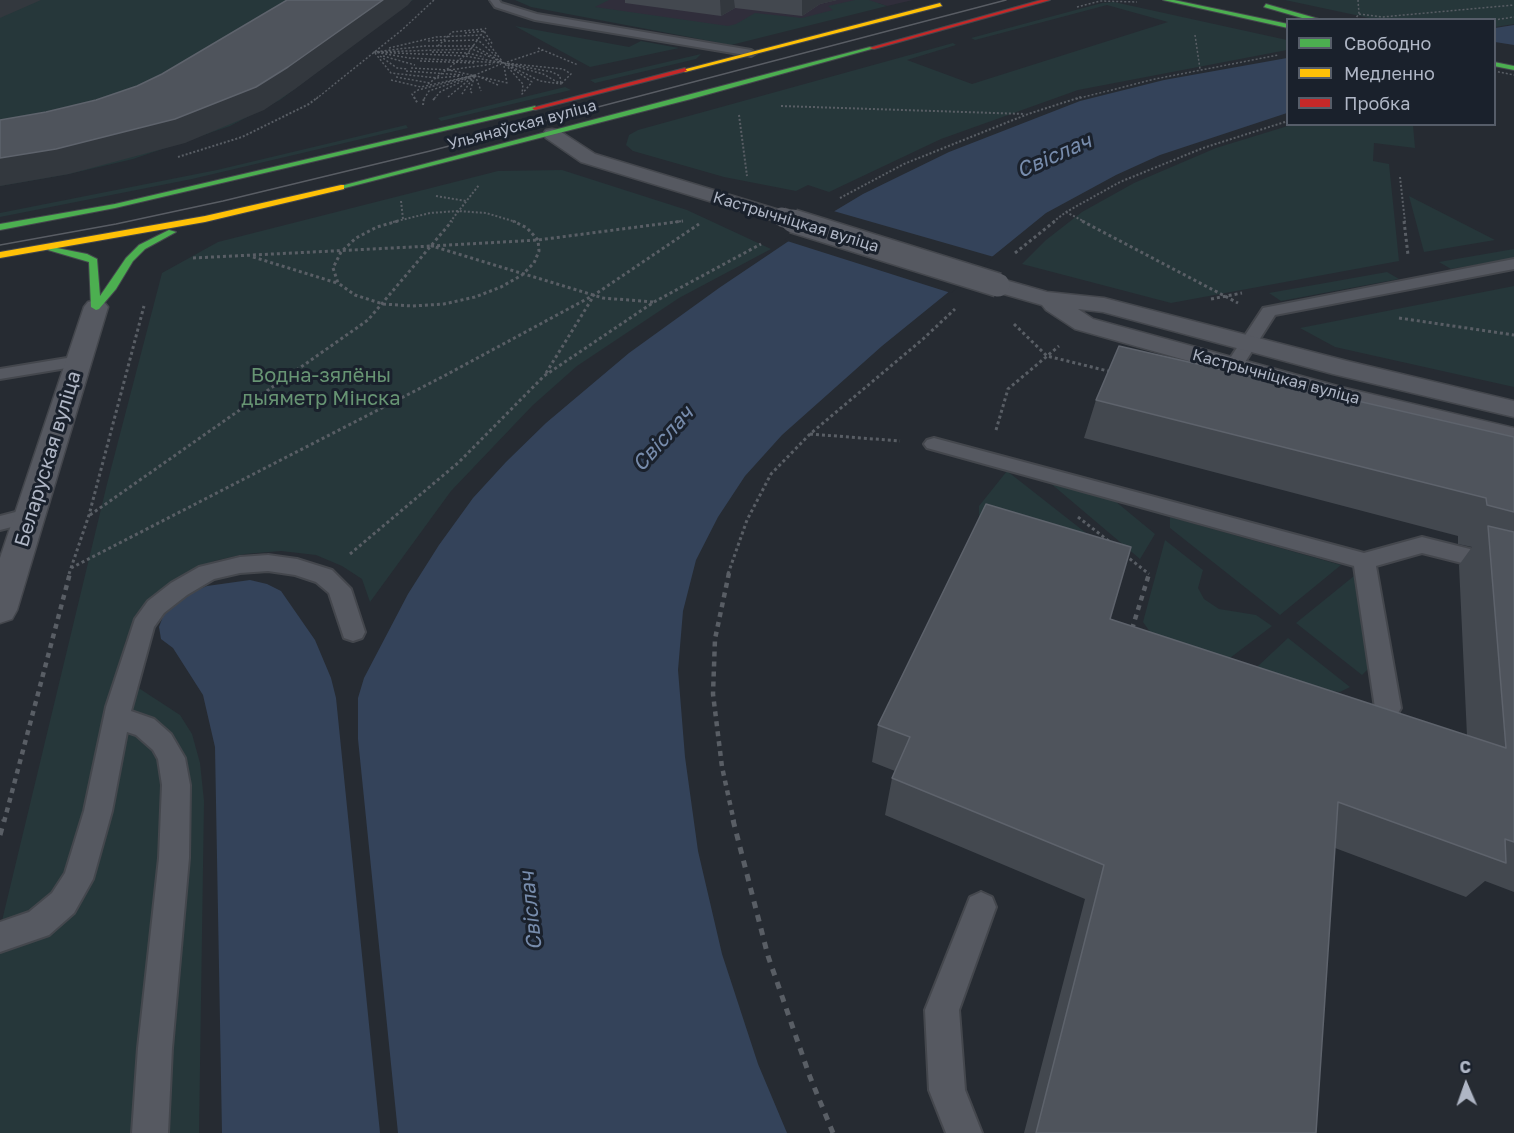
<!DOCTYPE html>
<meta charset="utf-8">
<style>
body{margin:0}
#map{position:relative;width:1514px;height:1133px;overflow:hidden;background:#262b32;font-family:"Golos Text",sans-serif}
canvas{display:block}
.legend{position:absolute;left:1286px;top:18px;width:210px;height:108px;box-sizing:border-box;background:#1a212c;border:2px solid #565d69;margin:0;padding:8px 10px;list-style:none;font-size:18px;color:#afb6c5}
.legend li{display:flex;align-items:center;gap:12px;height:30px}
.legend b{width:30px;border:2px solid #565d69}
.north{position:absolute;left:1436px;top:1055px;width:60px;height:60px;-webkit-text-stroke:4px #1a212c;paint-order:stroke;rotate:358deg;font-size:16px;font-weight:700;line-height:24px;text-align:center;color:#afb6c5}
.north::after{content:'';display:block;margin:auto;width:21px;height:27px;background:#afb6c5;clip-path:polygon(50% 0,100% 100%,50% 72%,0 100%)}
</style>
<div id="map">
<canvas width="1514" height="1133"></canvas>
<ul class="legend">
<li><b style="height:8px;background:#4caf50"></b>Свободно</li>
<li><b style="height:8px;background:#ffc107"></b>Медленно</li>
<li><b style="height:8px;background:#c62828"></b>Пробка</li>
</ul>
<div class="north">С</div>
</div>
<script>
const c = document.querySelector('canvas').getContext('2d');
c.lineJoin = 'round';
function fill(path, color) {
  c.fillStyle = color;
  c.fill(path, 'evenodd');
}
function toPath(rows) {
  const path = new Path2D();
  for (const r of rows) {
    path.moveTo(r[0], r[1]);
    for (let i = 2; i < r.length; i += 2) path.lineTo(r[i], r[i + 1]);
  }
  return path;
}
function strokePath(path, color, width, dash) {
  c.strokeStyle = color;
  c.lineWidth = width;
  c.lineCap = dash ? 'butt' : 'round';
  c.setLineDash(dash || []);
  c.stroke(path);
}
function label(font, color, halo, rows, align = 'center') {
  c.font = font + ' "Golos Text",sans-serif';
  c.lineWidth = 6;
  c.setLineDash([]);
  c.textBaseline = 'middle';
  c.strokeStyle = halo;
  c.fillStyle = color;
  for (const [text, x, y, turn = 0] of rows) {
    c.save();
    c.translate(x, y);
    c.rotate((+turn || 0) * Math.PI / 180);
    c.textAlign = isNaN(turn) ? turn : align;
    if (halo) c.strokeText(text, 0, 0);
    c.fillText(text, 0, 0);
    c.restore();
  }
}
const medical = toPath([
 [541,0,913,0,887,6,878,3,747,32]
]);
const green = toPath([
 [0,0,413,0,280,100,230,126,133,159,69,174,0,186],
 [515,0,609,0,595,7,728,26,736,24,755,13,802,18,833,10,828,6,855,0,869,0,887,6,731,45,531,7],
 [1285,0,1514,0,1514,24,1495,27,1494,20,1374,19],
 [1114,2,1287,40,1287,50,1078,90,941,139,829,192,808,185,796,191,724,177,633,151,626,145,629,135,638,130,953,43,956,45,907,60,972,84,1168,22,1107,5,975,40,971,38,1102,3],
 [515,26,629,47,641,41,679,48,590,67],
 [701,54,696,59,595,83,590,80],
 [565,87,571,90,441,121,438,118],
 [406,125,408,128,192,179,0,217,0,213,217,170],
 [1291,125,1413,125,1415,148,1374,143,1373,161,1389,164,1399,261,1171,303,1022,264,1046,240,1082,212,1134,183,1216,148],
 [562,170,687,210,771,249,679,298,577,366,532,406,451,491,370,602,362,579,342,566,316,555,281,551,245,554,214,561,185,574,158,594,136,619,125,642,123,664,134,685,180,715,192,734,200,763,204,801,199,1133,0,1133,0,929,107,484,162,273,218,242,498,171],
 [1409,196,1495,240,1424,252],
 [1514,249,1514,258,1451,269,1439,262],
 [1387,272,1399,279,1281,301,1269,293],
 [1514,286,1514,387,1335,347,1300,328],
 [1007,471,1109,551,979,520,979,506],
 [1042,476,1109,496,1155,534,1140,559],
 [1170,517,1341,565,1280,615,1170,528],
 [1165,540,1203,570,1198,588,1204,599,1219,609,1256,615,1272,626,1226,661,1150,632,1143,622],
 [1354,576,1369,668,1362,675,1296,623],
 [1288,638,1350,687,1340,692,1331,691,1257,667]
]);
const water = toPath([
 [1514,25,1514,66,1495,69,1495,28],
 [1287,58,1287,113,1160,155,1116,175,1046,213,882,346,782,435,745,476,718,517,696,560,683,611,678,670,685,757,698,851,722,954,758,1064,787,1133,398,1133,358,739,358,698,364,678,408,594,439,545,473,498,506,462,546,423,629,353,719,288,823,218,863,194,949,152,1080,101,1164,80],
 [250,580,267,584,281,591,315,640,331,678,336,698,380,1133,222,1133,215,747,203,695,173,648,161,639,159,627,165,611,183,596,207,586]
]);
const pier = toPath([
 [1495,42,1514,45,1514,69,1494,72],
 [830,210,994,257,951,293,784,240]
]);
const pathFar4 = toPath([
 [1077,7,1100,1,1137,2],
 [1359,14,1382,17,1514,5],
 [1354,20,1359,14,1358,0],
 [1494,20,1514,17],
 [465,33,484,31,493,45],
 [1195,35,1200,69],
 [428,41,444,40],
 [444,41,478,40,496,56],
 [424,46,474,46,504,63,472,49,374,52,424,46],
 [438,46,452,32,484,29],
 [389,48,436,37,482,35,502,61],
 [538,48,578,65],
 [374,52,465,56,504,63,409,58,374,52],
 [432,52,468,53,484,57],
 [375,53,391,73,437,78,459,76],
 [380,56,397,68,408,69],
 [383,56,415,65],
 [420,61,476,63],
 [507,62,543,50],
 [504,63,563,69,571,74,561,84,560,76,552,72,504,63],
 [504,63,543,74,561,84,540,81,504,63],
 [504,63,532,82,522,94,523,84,504,63],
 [504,66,507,83],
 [411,68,449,70,508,83],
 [449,70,493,64],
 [406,71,463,75],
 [396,77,430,83],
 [391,80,421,87,475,75,418,90,412,94,415,99],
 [428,84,468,53,486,28],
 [498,85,475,75,501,64],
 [472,93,470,91,475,75,481,91],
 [448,97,475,75,462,94],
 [316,99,403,29,434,0],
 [424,99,429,91,475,75,440,92,434,99],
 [1076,99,1155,79,1278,55]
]);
const pathFar3 = toPath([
 [414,97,418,104],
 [433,100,436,97],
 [423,105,424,97],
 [781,106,1025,114],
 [739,115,747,176],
 [178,157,242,137,309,104,318,97],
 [1400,177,1405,222],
 [436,196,466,201],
 [840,198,904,164,1028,114,1081,97],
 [401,201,403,219],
 [1066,212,1085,222],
 [393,222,430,213,458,211,486,213,516,222],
 [450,222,479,185],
 [675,222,683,221],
 [1053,222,1066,212,1120,182,1203,148,1288,121]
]);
const pathFar2 = toPath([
 [398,221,377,227,356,238,341,252,333,268,338,283,355,295,383,304,412,306,444,304,475,297,501,287,522,275,534,263,539,251,538,240,527,228,513,221],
 [1082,221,1238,303],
 [1404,221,1408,255],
 [1015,253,1055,221],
 [253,257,337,283],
 [193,258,432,246],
 [1211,299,1242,293],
 [653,302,603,298,432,246,538,240,683,221],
 [1399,318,1514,335],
 [1014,324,1047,356,1112,372],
 [546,373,593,297],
 [996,430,1008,389,1059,346],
 [810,434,900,441],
 [90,515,368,320,452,221],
 [1078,517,1110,542],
 [350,554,459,462,544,376,654,302,761,244],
 [1125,555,1149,574],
 [71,568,444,376,594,295,699,224],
 [69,574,89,515,144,306],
 [728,574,747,520,771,474,810,434,923,339,955,309]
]);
const pathFar1 = toPath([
 [729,573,715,639,713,694,722,767,734,822],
 [1132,629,1149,574,1147,573],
 [4,822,70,573]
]);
const path = toPath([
 [733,820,768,956,810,1077,833,1133],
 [0,835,4,820]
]);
const lane = toPath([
 [490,0,499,0,501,3,537,14,751,50,756,53,751,56,535,20,495,7,490,0],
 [1514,259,1514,269,1275,315,1240,370,1234,371,1228,370,1225,366,1263,308,1514,259],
 [79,356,85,357,88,361,85,365,0,379,0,369,79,356],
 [934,438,1364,553,1422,537,1514,560,1514,576,1422,553,1376,566,1401,708,1397,715,1388,719,1379,715,1375,708,1354,566,927,448,924,444,927,440,934,438],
 [31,508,39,510,42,515,39,520,0,530,0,516,31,508],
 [268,555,297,559,332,570,351,589,365,632,362,638,353,641,344,638,329,593,316,582,295,575,268,571,240,573,214,579,187,595,164,613,154,627,131,711,154,719,171,734,185,758,190,785,189,858,172,1048,168,1133,132,1133,138,1048,159,858,162,785,158,759,153,750,136,735,127,732,112,811,93,879,74,913,49,935,0,952,0,922,29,912,52,893,65,873,84,811,106,707,135,619,148,601,171,583,199,567,240,557,268,555],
 [981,892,992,897,996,907,959,1010,965,1090,982,1133,946,1133,929,1090,925,1010,970,897,981,892]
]);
const street = toPath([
 [552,129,558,130,595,154,789,213,792,217,789,221,782,223,775,221,581,162,546,138,543,134,546,130,552,129],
 [998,278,1047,292,1104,298,1347,361,1514,401,1514,417,1333,374,1103,312,1078,309,1093,319,1341,387,1514,428,1514,446,1324,399,1075,329,1046,310,1042,305,990,290,986,285,990,280,998,278],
 [96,300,104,302,108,307,17,610,12,619,0,623,0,558,84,307,88,302,96,300]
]);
const fast = toPath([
 [1163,0,1174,0,1288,24,1288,28,1163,0],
 [1266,4,1319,19,1319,20,1309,20,1264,7,1266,4],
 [870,47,875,48,691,99,341,189,337,187,870,47],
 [1494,62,1514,66,1514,70,1494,66,1494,62],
 [535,106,537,109,115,208,0,230,0,224,115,204,535,106],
 [169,230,176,232,145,249,133,261,116,289,99,309,96,310,91,307,89,262,48,250,52,247,87,254,97,259,100,296,126,258,139,245,169,230]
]);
const slow = toPath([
 [940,3,942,6,685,72,682,70,940,3],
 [341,185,344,185,344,189,205,222,0,258,0,252,205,216,341,185]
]);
const jam = toPath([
 [1041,0,1050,0,874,49,869,48,1041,0],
 [685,68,687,71,535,110,532,108,685,68]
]);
const tram = toPath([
 [0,245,116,224,223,201,430,151,1006,0]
]);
const pathBridge = toPath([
 [1494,71,1514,75]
]);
const streetBridgeFar1 = toPath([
 [782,217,798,222]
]);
const streetBridge = toPath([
 [793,221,998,285]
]);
const wall = toPath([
 [625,0,837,0,820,4,802,16,735,8,721,16,625,3],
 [1096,400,1514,437,1514,892,1485,881,1466,897,1335,848,1316,1133,1024,1133,1085,899,885,815,892,778,895,771,872,762,878,725,1110,619,1467,736,1459,565,1472,547,1458,544,1458,536,1084,438]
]);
const shadedWall = toPath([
 [0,0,41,0,0,18],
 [383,0,412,0,408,5,295,89,264,110,185,143,69,174,0,186,0,158],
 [720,0,734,0,735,8,721,16],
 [802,0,837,0,820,4,802,16]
]);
const building = toPath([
 [287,0,383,0,288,67,256,87,175,119,56,149,0,158,0,120,46,112,96,100,137,86,162,74,287,0],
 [1119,346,1514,437,1514,512,1487,505,1486,498,1096,400,1119,346],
 [986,504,1131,547,1110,619,1506,748,1488,526,1514,532,1514,842,1505,839,1506,863,1338,802,1316,1133,1036,1133,1104,865,892,778,910,737,878,725,986,504]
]);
const farStreetnames = [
 ["Ульянаўская вуліца",522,125,-15],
 ["Кастрычніцкая вуліца",796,222,17],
 ["Кастрычніцкая вуліца",1276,377,15]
];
const parkNames = [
 ["Водна-зялёны",321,376],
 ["дыяметр Мінска",321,399]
];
const streetNames = [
 ["Беларуская вуліца",48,459,-73]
];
const waterNames = [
 ["Свіслач",1054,156,-24],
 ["Свіслач",663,439,-48],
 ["Свіслач",531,911,-96]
];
fill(medical, '#302e3b');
fill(green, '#26373a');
fill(water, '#34435a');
fill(pier, '#262b32');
strokePath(lane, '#44474d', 4);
strokePath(street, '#44474d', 3);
strokePath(fast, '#44474d', 2);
strokePath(slow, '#44474d', 2);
strokePath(jam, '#44474d', 2);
strokePath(pathFar4, '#595e65', 1.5, [2, 2]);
strokePath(pathFar3, '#595e65', 2, [2, 2]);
strokePath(pathFar2, '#595e65', 3, [3, 3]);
strokePath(pathFar1, '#595e65', 4.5, [5, 5]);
strokePath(path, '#595e65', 5, [7, 7]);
fill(lane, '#565961');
fill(street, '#565961');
fill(fast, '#4caf50');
fill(slow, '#ffc107');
fill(jam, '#c62828');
strokePath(tram, '#595d64', 1.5);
strokePath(streetBridgeFar1, '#44474d', 20, []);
strokePath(streetBridge, '#44474d', 26, []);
strokePath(pathBridge, '#595e65', 1.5, [2, 2]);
strokePath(streetBridgeFar1, '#565961', 19);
strokePath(streetBridge, '#565961', 23);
fill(wall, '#43484f');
fill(shadedWall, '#33383e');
fill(building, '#4f545c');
strokePath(building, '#5e636c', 1.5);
label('16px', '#afb6c5', '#1a212c', farStreetnames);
label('20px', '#679473', '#1a212c', parkNames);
label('20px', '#afb6c5', '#1a212c', streetNames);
label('italic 21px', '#778cac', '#1a212c', waterNames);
</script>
